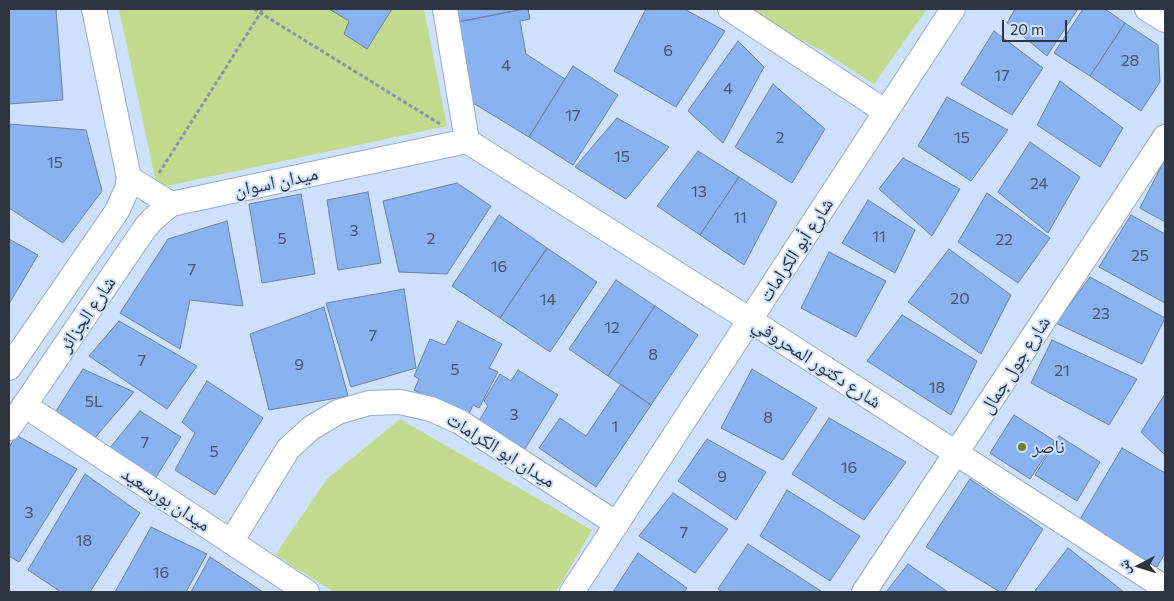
<!DOCTYPE html>
<meta charset="utf-8">
<style>
body{margin:0}
#map{position:relative;width:1174px;height:601px;overflow:hidden;background:#cde1ff;font-family:Commissioner,"Noto Naskh Arabic",sans-serif}
canvas{display:block}
.frame{position:absolute;inset:0;border:10px solid #2e3541;pointer-events:none}
.north{position:absolute;left:1114px;top:541px;width:50px;height:50px;-webkit-text-stroke:4px #cde1ff;paint-order:stroke;rotate:265deg;font-size:14px;font-weight:700;line-height:20px;text-align:center;color:#2e3541}
.north::after{content:'';display:block;margin:auto;width:18px;height:22px;background:#2e3541;clip-path:polygon(50% 0,100% 100%,50% 72%,0 100%)}
.scale{position:absolute;left:1002px;top:20px;width:65px;height:22px;box-sizing:border-box;border:2px solid #2e3541;border-top:0;padding-left:6px;font-size:15px;line-height:18px;white-space:nowrap;color:#2e3541;-webkit-text-stroke:4px #cde1ff;paint-order:stroke}
</style>
<div id="map">
<canvas width="1174" height="601"></canvas>
<div class="frame"></div>
<div class="north">ش</div>
<div class="scale">20 m</div>
</div>
<script>
const c = document.querySelector('canvas').getContext('2d');
c.lineJoin = 'round';
function fill(path, color) {
  c.fillStyle = color;
  c.fill(path, 'evenodd');
}
function toPath(rows) {
  const path = new Path2D();
  for (const r of rows) {
    path.moveTo(r[0], r[1]);
    for (let i = 2; i < r.length; i += 2) path.lineTo(r[i], r[i + 1]);
  }
  return path;
}
function strokePath(path, color, width, dash) {
  c.strokeStyle = color;
  c.lineWidth = width;
  c.lineCap = dash ? 'butt' : 'round';
  c.setLineDash(dash || []);
  c.stroke(path);
}
function label(font, color, halo, rows, align = 'center') {
  c.font = font + ' Commissioner,"Noto Naskh Arabic",sans-serif';
  c.lineWidth = 4;
  c.setLineDash([]);
  c.textBaseline = 'middle';
  c.strokeStyle = halo;
  c.fillStyle = color;
  for (const [text, x, y, turn = 0] of rows) {
    c.save();
    c.translate(x, y);
    c.rotate((+turn || 0) * Math.PI / 180);
    c.textAlign = isNaN(turn) ? turn : align;
    if (halo) c.strokeText(text, 0, 0);
    c.fillText(text, 0, 0);
    c.restore();
  }
}
const green = toPath([
 [119,9,424,9,447,126,157,188],
 [751,9,927,9,874,84,821,50,757,17],
 [400,419,592,530,556,592,334,592,275,555,327,479]
]);
const building = toPath([
 [9,9,56,9,63,100,9,104,9,9],
 [329,9,392,9,367,49,344,34,349,21,329,9],
 [455,9,524,9,458,22,455,9],
 [524,9,528,9,530,19,520,21,526,54,565,79,529,137,473,103,458,22,524,9],
 [646,9,684,9,725,31,676,107,614,71,646,9],
 [1015,9,1078,9,1047,56,1007,23,1015,9],
 [1083,9,1105,9,1125,23,1090,76,1054,53,1083,9],
 [1125,23,1158,45,1160,82,1141,111,1090,76,1125,23],
 [994,31,1043,68,1012,115,961,84,994,31],
 [738,41,764,67,723,143,688,111,738,41],
 [573,66,618,95,573,165,529,137,573,66],
 [1060,81,1123,128,1100,167,1037,125,1060,81],
 [773,84,825,129,792,183,735,147,773,84],
 [947,97,1008,130,971,181,918,146,947,97],
 [617,118,669,147,626,199,575,167,617,118],
 [9,124,86,130,102,191,63,243,9,208,9,124],
 [1030,142,1080,177,1048,233,998,192,1030,142],
 [698,151,739,177,700,235,657,206,698,151],
 [903,158,960,189,932,236,879,189,903,158],
 [1165,159,1165,222,1140,208,1165,159],
 [739,177,777,202,744,265,700,235,739,177],
 [457,183,491,206,447,274,399,272,383,201,457,183],
 [368,192,381,263,338,270,327,200,368,192],
 [987,193,1050,238,1018,283,958,242,987,193],
 [301,194,315,274,262,283,249,204,301,194],
 [868,200,915,230,895,273,842,243,868,200],
 [499,215,547,248,500,318,452,286,499,215],
 [1131,215,1165,234,1165,303,1099,267,1131,215],
 [227,221,243,306,190,300,180,349,120,313,168,239,227,221],
 [9,239,38,255,9,304,9,239],
 [547,248,597,282,550,352,500,318,547,248],
 [949,249,1011,295,981,354,908,302,949,249],
 [829,252,886,281,856,337,801,308,829,252],
 [1090,277,1165,318,1142,364,1056,323,1090,277],
 [616,280,655,306,608,376,569,349,616,280],
 [404,289,416,368,351,387,326,303,404,289],
 [655,306,698,335,651,405,608,376,655,306],
 [324,307,348,396,269,410,250,334,324,307],
 [902,315,977,361,951,415,867,361,902,315],
 [119,321,197,366,167,409,89,356,119,321],
 [458,321,502,344,489,368,498,372,479,408,473,405,467,418,414,390,419,379,414,376,430,339,445,345,458,321],
 [1052,340,1137,379,1109,425,1031,383,1052,340],
 [83,369,134,392,93,440,56,411,83,369],
 [752,369,817,408,783,460,721,428,752,369],
 [518,370,558,395,523,452,477,424,488,406,484,401,500,374,511,381,518,370],
 [207,381,263,418,215,495,175,470,195,433,182,422,207,381],
 [621,384,651,405,596,487,539,448,560,418,586,436,621,384],
 [1165,394,1165,455,1141,432,1165,394],
 [140,411,181,437,153,482,109,449,140,411],
 [1014,415,1055,441,1030,479,990,453,1014,415],
 [829,418,906,462,864,520,792,474,829,418],
 [16,435,77,469,19,562,9,556,9,448,16,435],
 [1059,436,1100,462,1077,501,1035,475,1059,436],
 [707,439,766,472,736,520,678,481,707,439],
 [1122,448,1165,473,1165,553,1157,567,1079,521,1122,448],
 [85,474,140,513,90,592,61,592,28,570,85,474],
 [970,479,1043,529,1004,592,1000,592,926,547,970,479],
 [787,490,860,536,830,581,760,536,787,490],
 [673,493,728,529,695,573,639,536,673,493],
 [151,527,207,554,186,592,115,592,151,527],
 [748,544,821,591,820,592,723,592,718,589,748,544],
 [1068,548,1124,592,1034,592,1068,548],
 [638,553,687,588,684,592,613,592,638,553],
 [210,557,263,592,191,592,210,557],
 [908,564,948,592,886,592,908,564]
]);
const path = toPath([
 [254,9,440,124],
 [159,173,263,9]
]);
const minor = toPath([
 [94,9,129,178,171,204,467,141,445,9],
 [730,9,886,112],
 [1147,9,1165,20],
 [467,141,750,320,1165,588],
 [9,368,117,211,127,189,129,178],
 [24,405,307,592],
 [9,428,145,228,153,219,171,204],
 [231,542,288,449,311,428,338,412,369,403,400,402,431,409,460,422,617,524],
 [572,592,953,9],
 [864,592,1165,137]
]);
const markers = [
 [1022,447,5,"#6a8031"]
];
const numberNames = [
 ["6",668,51],
 ["28",1130,61],
 ["4",506,66],
 ["17",1002,76],
 ["4",728,89],
 ["17",573,116],
 ["2",780,138],
 ["15",962,138],
 ["15",622,157],
 ["15",55,163],
 ["24",1039,184],
 ["13",699,192],
 ["11",740,218],
 ["3",354,231],
 ["11",879,237],
 ["5",282,239],
 ["2",431,239],
 ["22",1004,240],
 ["25",1140,256],
 ["16",499,267],
 ["7",192,270],
 ["20",960,299],
 ["14",548,300],
 ["23",1101,314],
 ["12",612,328],
 ["7",373,336],
 ["8",653,355],
 ["7",142,361],
 ["9",299,365],
 ["5",455,370],
 ["21",1062,371],
 ["18",937,388],
 ["5L",94,402],
 ["3",514,415],
 ["8",768,418],
 ["1",615,427],
 ["7",145,443],
 ["5",214,452],
 ["16",849,468],
 ["9",722,477],
 ["3",29,513],
 ["7",684,533],
 ["18",84,541],
 ["16",161,573]
];
const streetNames = [
 ["ميدان اسوان",276,182,-12],
 ["شارع أبو الكرامات",796,250,-57],
 ["شارع الجزائر",87,314,-56],
 ["شارع دكتور المحروقي",817,363,33],
 ["شارع جول جمال",1015,365,-57],
 ["ميدان ابو الكرامات",501,450,32],
 ["ميدان بورسعيد",166,499,33]
];
const poiNames = [
 ["ناصر",1032,447]
];
fill(green, '#c1da8d');
fill(building, '#89b2f1');
strokePath(building, '#6f819c', 1);
strokePath(minor, '#98aac7', 26);
strokePath(path, '#8795ab', 3, [4, 2.5]);
strokePath(minor, '#fff', 24);
for (const [x, y, r, color] of markers) {
  const dot = new Path2D();
  dot.arc(x, y, r, 0, 2 * Math.PI);
  c.fillStyle = color;
  c.fill(dot);
  strokePath(dot, '#cde1ff', 2);
}
label('16px', '#45546d', null, numberNames);
label('19px', '#2e3541', '#cde1ff', streetNames);
label('19px', '#2e3541', '#cde1ff', poiNames, 'left');
</script>
